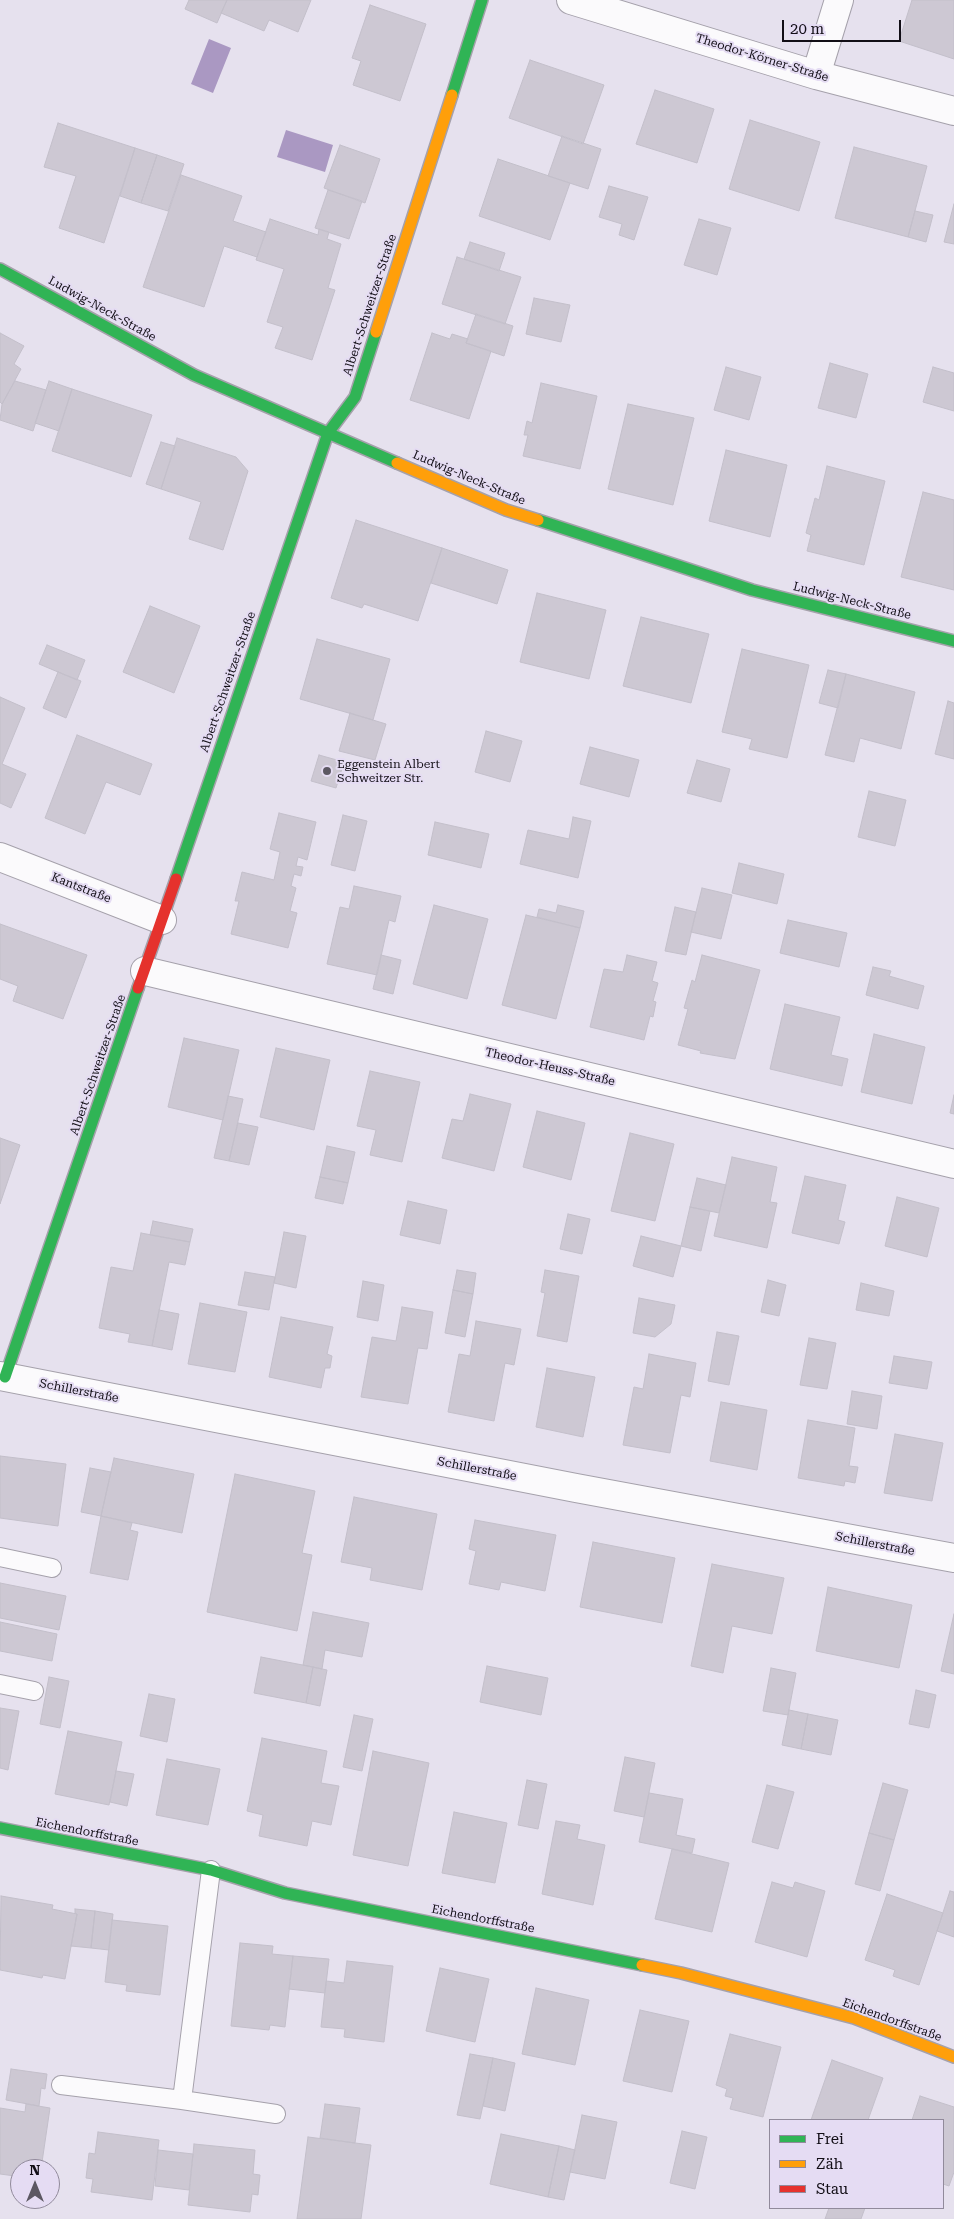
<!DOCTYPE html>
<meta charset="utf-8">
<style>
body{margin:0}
#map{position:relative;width:954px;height:2219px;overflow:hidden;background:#e6e1ee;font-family:"Roboto Serif",serif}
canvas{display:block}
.legend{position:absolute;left:769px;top:2119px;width:175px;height:90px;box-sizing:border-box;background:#e5dcf3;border:1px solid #918a9b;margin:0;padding:6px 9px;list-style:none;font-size:15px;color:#120e16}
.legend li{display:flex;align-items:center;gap:10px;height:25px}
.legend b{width:25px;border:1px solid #918a9b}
.north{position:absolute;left:10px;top:2159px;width:50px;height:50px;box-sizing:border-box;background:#e5dcf3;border:1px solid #918a9b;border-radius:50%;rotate:0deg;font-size:14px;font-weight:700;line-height:20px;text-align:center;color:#120e16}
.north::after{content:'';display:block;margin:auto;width:18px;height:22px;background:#5c5862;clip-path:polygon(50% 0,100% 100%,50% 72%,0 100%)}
.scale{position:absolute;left:782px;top:20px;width:119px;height:22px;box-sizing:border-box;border:2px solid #120e16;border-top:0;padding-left:6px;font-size:15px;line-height:18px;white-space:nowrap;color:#120e16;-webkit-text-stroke:4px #e5dcf3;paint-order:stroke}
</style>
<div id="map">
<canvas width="954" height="2219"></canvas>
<ul class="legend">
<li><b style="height:6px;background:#30b455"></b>Frei</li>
<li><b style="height:6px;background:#ff9f0a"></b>Zäh</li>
<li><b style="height:6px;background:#e5322d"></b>Stau</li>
</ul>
<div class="north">N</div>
<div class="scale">20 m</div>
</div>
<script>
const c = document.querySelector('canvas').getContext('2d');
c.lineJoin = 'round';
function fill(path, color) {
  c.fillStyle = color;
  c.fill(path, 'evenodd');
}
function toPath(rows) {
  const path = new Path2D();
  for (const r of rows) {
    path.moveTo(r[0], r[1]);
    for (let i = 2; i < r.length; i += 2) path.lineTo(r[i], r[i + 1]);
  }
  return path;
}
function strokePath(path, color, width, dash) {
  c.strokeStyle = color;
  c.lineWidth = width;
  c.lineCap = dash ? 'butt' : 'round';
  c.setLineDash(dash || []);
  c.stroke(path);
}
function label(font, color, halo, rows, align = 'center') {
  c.font = font + ' "Roboto Serif",serif';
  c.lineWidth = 4;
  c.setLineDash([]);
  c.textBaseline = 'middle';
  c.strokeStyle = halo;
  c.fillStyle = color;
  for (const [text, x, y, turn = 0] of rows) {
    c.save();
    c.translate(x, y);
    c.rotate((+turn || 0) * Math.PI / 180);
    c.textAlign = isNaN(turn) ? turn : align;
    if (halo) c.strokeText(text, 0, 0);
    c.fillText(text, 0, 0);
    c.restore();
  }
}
const water = toPath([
 [209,39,231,48,213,93,191,84],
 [286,130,333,145,325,172,277,157]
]);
const building = toPath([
 [189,0,227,0,217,23,185,9,189,0],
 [227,0,311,0,298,32,269,20,264,31,221,13,227,0],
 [912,0,954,0,954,59,899,41,912,0],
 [370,5,426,24,400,101,353,85,361,61,352,58,370,5],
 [530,60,604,85,583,144,509,118,530,60],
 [655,90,714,109,697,163,636,144,655,90],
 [750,120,820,142,799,211,729,189,750,120],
 [58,123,135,148,104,243,59,228,76,176,44,167,58,123],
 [562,136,601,149,588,189,548,176,562,136],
 [340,145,380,159,365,203,324,188,340,145],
 [854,147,927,166,908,237,835,218,854,147],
 [135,148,157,155,141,203,120,196,135,148],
 [157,155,184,164,168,211,141,203,157,155],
 [498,159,570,183,550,240,479,216,498,159],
 [181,175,242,196,233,221,266,232,257,257,224,246,204,307,143,287,181,175],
 [609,186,648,197,634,240,619,235,622,224,599,217,609,186],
 [328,190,362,201,349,239,315,228,328,190],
 [954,204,954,244,944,242,954,204],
 [915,211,933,215,926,242,908,237,915,211],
 [270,219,318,235,319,229,329,232,327,239,341,244,328,288,335,290,312,360,275,348,283,327,267,322,284,269,256,260,270,219],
 [699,219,731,228,717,275,684,265,699,219],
 [470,242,505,253,499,271,464,259,470,242],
 [457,257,521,277,505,324,442,304,457,257],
 [534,298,570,305,561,342,526,334,534,298],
 [476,314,513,326,504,356,466,343,476,314],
 [0,333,24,346,14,364,21,369,2,404,0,402,0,333],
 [432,333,450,339,452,334,468,339,466,343,491,351,469,419,410,400,432,333],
 [830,363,868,374,856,418,818,408,830,363],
 [726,367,761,377,749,420,714,410,726,367],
 [933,367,954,373,954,411,923,402,933,367],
 [15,381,46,390,33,431,0,420,2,404,15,381],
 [49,381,72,389,59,431,35,423,49,381],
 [541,383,597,396,580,469,523,456,528,435,524,435,527,421,532,423,541,383],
 [72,389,152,415,131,477,52,451,72,389],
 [628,404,694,418,673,505,608,489,628,404],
 [177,438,236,457,248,471,223,550,189,539,201,502,161,489,177,438],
 [161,442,175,446,161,489,146,484,161,442],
 [726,450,787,465,770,537,709,521,726,450],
 [827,466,885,481,864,565,807,551,811,535,806,533,815,498,819,500,827,466],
 [923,492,954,500,954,590,901,577,923,492],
 [356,520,442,548,418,621,364,604,362,608,331,598,356,520],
 [442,548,508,570,497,604,431,583,442,548],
 [537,593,606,610,589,679,520,662,537,593],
 [150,606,200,626,174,693,123,672,150,606],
 [641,617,709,634,691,703,623,686,641,617],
 [317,639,390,659,373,720,300,699,317,639],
 [47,645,85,660,77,680,39,664,47,645],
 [742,649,809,665,787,758,749,749,752,739,722,732,742,649],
 [828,670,846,674,838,708,819,703,828,670],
 [58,672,81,681,66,718,43,708,58,672],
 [846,674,915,692,901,749,860,738,854,762,825,755,846,674],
 [0,697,25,708,2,764,26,774,11,808,0,803,0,697],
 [948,701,954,703,954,759,935,754,948,701],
 [350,713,386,724,375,760,339,751,350,713],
 [486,731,522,741,510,782,475,772,486,731],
 [77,735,152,764,140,795,106,782,85,834,45,818,77,735],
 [590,747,639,760,629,797,580,784,590,747],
 [319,755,344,762,336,788,311,781,319,755],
 [697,760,730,769,721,802,687,793,697,760],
 [869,791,906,800,895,846,858,837,869,791],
 [279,813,316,822,307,860,298,857,296,866,303,867,301,876,294,874,291,886,296,888,290,911,297,913,288,948,231,934,239,901,235,901,242,872,274,880,280,852,270,849,279,813],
 [343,815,367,821,355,871,331,865,343,815],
 [573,817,591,821,578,878,520,864,528,830,569,839,573,817],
 [435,822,489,834,481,868,428,855,435,822],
 [739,863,784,874,777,904,732,893,739,863],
 [354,886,401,896,395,922,389,920,377,975,327,964,340,907,349,909,354,886],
 [702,888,732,895,721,939,691,932,702,888],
 [434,905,488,919,467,999,413,984,434,905],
 [558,905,584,911,580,928,537,917,539,909,556,913,558,905],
 [675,907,696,912,686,955,665,951,675,907],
 [526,915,580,928,556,1019,502,1005,526,915],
 [788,920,847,933,839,967,780,953,788,920],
 [0,924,87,955,63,1019,13,1001,18,986,0,979,0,924],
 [381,955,401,960,393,994,373,989,381,955],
 [627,955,657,962,652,981,658,983,653,1001,656,1002,653,1017,650,1016,644,1040,590,1027,604,969,623,972,627,955],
 [702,955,760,970,735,1059,700,1053,701,1051,678,1045,688,1009,684,1008,692,980,695,982,702,955],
 [873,967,891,971,889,976,924,986,918,1009,866,995,873,967],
 [785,1004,840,1017,831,1055,848,1059,842,1086,770,1069,785,1004],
 [874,1034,925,1047,912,1104,861,1092,874,1034],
 [184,1038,239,1050,223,1120,168,1107,184,1038],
 [276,1048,330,1060,314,1130,260,1117,276,1048],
 [370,1071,420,1082,402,1162,370,1155,376,1130,357,1126,370,1071],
 [470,1094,511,1104,494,1171,442,1158,452,1119,463,1121,470,1094],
 [954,1095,954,1114,950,1113,954,1095],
 [228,1096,243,1099,229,1161,214,1158,228,1096],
 [537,1111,585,1123,571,1180,523,1167,537,1111],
 [238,1123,258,1127,249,1165,229,1161,238,1123],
 [630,1133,674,1144,655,1221,611,1211,630,1133],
 [0,1138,20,1145,0,1204,0,1138],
 [327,1146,355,1152,348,1183,320,1177,327,1146],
 [732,1157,777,1167,770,1202,777,1203,767,1248,714,1236,732,1157],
 [805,1176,846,1185,838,1220,845,1222,839,1244,792,1233,805,1176],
 [320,1177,348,1183,343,1204,315,1198,320,1177],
 [697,1178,726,1185,719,1213,690,1207,697,1178],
 [897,1197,939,1208,927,1257,885,1246,897,1197],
 [408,1201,447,1210,440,1244,400,1235,408,1201],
 [690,1207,710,1211,701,1251,681,1246,690,1207],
 [568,1214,590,1219,582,1254,560,1249,568,1214],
 [153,1221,193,1229,190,1242,150,1235,153,1221],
 [284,1232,306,1236,296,1288,274,1283,284,1232],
 [141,1233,190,1242,185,1265,169,1262,152,1346,128,1342,130,1334,99,1328,111,1267,133,1271,141,1233],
 [641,1236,681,1246,673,1277,633,1266,641,1236],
 [457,1270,476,1273,473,1294,453,1290,457,1270],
 [545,1270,579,1276,567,1342,537,1336,545,1293,541,1292,545,1270],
 [245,1272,275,1277,269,1310,238,1305,245,1272],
 [768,1280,786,1285,779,1316,761,1312,768,1280],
 [363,1281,384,1285,378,1321,357,1317,363,1281],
 [861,1283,894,1291,889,1316,856,1310,861,1283],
 [453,1290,473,1294,465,1337,445,1333,453,1290],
 [639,1298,675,1305,671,1324,655,1337,633,1333,639,1298],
 [200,1303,247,1312,235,1372,188,1364,200,1303],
 [402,1307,433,1312,427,1349,418,1348,408,1404,361,1397,372,1337,396,1341,402,1307],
 [159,1310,179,1314,172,1350,152,1346,159,1310],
 [281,1317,333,1327,327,1354,332,1356,330,1368,325,1368,321,1388,269,1377,281,1317],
 [476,1321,521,1329,514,1365,505,1363,494,1421,448,1412,459,1354,470,1356,476,1321],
 [717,1332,739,1336,729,1385,708,1381,717,1332],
 [809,1338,836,1343,827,1389,800,1385,809,1338],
 [649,1354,696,1363,690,1397,681,1395,670,1453,623,1445,634,1387,643,1389,649,1354],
 [894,1356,932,1362,927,1389,889,1383,894,1356],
 [547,1368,595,1377,583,1437,536,1427,547,1368],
 [852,1391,882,1396,877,1429,847,1424,852,1391],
 [721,1402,767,1410,757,1470,710,1461,721,1402],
 [808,1420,855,1428,849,1466,858,1467,855,1483,845,1481,844,1486,798,1478,808,1420],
 [895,1434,943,1443,932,1501,884,1493,895,1434],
 [0,1456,66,1464,58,1526,0,1518,0,1456],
 [114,1458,194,1474,182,1533,101,1516,114,1458],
 [90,1468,111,1472,101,1516,81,1512,90,1468],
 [235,1474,315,1491,302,1553,312,1555,297,1631,207,1612,235,1474],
 [354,1497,437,1514,422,1590,370,1580,372,1568,341,1562,354,1497],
 [101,1516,132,1523,130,1530,138,1532,128,1580,90,1573,101,1516],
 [475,1520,556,1535,545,1591,501,1582,499,1590,469,1584,476,1551,469,1549,475,1520],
 [593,1542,675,1558,662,1623,580,1607,593,1542],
 [712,1564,784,1578,772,1634,732,1626,723,1673,691,1666,712,1564],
 [0,1583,66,1596,59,1630,0,1618,0,1583],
 [828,1587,912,1605,899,1668,816,1651,828,1587],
 [313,1612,369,1623,362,1657,325,1650,322,1669,303,1665,313,1612],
 [954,1614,954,1674,941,1671,954,1614],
 [0,1622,57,1634,52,1661,0,1651,0,1622],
 [261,1657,313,1667,306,1703,254,1693,261,1657],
 [487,1666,548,1678,541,1715,480,1702,487,1666],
 [313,1667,327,1670,320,1706,306,1703,313,1667],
 [771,1668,796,1673,788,1715,763,1711,771,1668],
 [49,1677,69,1681,60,1728,40,1724,49,1677],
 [916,1690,936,1695,929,1728,909,1724,916,1690],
 [149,1694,175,1699,167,1742,140,1736,149,1694],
 [0,1708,19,1711,8,1770,0,1768,0,1708],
 [789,1710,808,1714,801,1749,782,1745,789,1710],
 [808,1714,838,1720,831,1755,801,1749,808,1714],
 [354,1715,373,1719,362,1771,343,1767,354,1715],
 [68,1731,122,1742,109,1805,55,1794,68,1731],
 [262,1738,327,1751,321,1783,339,1786,331,1825,312,1821,307,1846,259,1836,263,1815,247,1811,262,1738],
 [373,1751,429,1763,408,1866,353,1855,373,1751],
 [625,1757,655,1763,644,1817,614,1811,625,1757],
 [167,1759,220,1769,208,1825,156,1815,167,1759],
 [116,1771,134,1774,127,1806,110,1802,116,1771],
 [527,1780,547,1784,538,1829,518,1825,527,1780],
 [883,1783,908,1790,894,1840,869,1833,883,1783],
 [767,1785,794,1792,778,1849,752,1842,767,1785],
 [649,1793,683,1799,676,1835,695,1839,692,1853,639,1842,649,1793],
 [454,1812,507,1823,495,1883,442,1873,454,1812],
 [556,1821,580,1825,577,1839,605,1845,593,1905,542,1894,556,1821],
 [869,1833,894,1840,880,1891,855,1884,869,1833],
 [672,1849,729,1863,712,1932,655,1919,672,1849],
 [772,1882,793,1888,795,1882,825,1891,807,1957,755,1942,772,1882],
 [950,1891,954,1892,954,1937,937,1931,950,1891],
 [887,1894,943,1913,919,1985,893,1976,895,1970,865,1960,887,1894],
 [1,1896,53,1905,52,1909,77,1914,65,1979,43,1975,42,1978,0,1970,1,1896],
 [75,1909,95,1911,91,1948,71,1946,77,1914,75,1913,75,1909],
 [95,1911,113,1914,109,1950,91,1948,95,1911],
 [112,1920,168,1926,160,1995,126,1991,127,1985,105,1982,112,1920],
 [240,1943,273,1946,272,1954,293,1956,285,2027,270,2025,269,2030,231,2026,240,1943],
 [293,1956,329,1959,325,1993,289,1989,293,1956],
 [347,1961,393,1966,384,2042,344,2037,345,2029,321,2027,326,1981,344,1983,347,1961],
 [440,1968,489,1979,475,2042,426,2031,440,1968],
 [536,1988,589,2000,575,2065,522,2054,536,1988],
 [640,2010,689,2021,672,2092,623,2081,640,2010],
 [730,2034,781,2047,763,2117,730,2109,733,2098,725,2096,727,2089,716,2085,730,2034],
 [470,2054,493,2058,480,2119,457,2115,470,2054],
 [493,2058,515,2063,505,2111,483,2106,493,2058],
 [832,2060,883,2078,868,2120,811,2120,832,2060],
 [11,2069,47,2074,45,2089,41,2088,39,2106,6,2100,11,2069],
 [920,2096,954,2107,954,2172,949,2186,943,2184,943,2120,912,2120,920,2096],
 [26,2104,50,2108,41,2169,20,2169,20,2184,14,2183,15,2176,0,2174,0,2108,25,2112,26,2104],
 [325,2104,360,2108,355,2143,320,2138,325,2104],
 [582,2115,617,2122,605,2179,570,2172,582,2115],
 [682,2131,707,2137,695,2189,670,2183,682,2131],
 [98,2132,159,2140,152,2200,91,2192,93,2179,86,2178,89,2153,95,2154,98,2132],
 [501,2134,559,2146,548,2197,490,2184,501,2134],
 [308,2137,371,2145,361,2219,297,2219,308,2137],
 [194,2144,255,2150,253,2174,260,2175,258,2195,252,2194,250,2212,188,2205,194,2144],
 [559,2146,575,2150,564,2200,548,2197,559,2146],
 [158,2150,193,2154,189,2190,155,2186,158,2150],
 [829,2208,865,2208,861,2219,825,2219,829,2208]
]);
const lane = toPath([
 [0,1557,52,1568],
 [0,1684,34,1691],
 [61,2085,182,2100,211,1870],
 [182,2100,276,2114]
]);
const street = toPath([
 [571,0,816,75,954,111],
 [816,75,839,0],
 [0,857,162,920],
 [145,971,954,1164],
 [0,1376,576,1488,954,1558]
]);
const fast = toPath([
 [452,95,482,0],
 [0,269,194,375,397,463],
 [538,520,752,590,954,641],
 [176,879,328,433,355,397,376,332],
 [5,1377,138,988],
 [0,1828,211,1870,285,1893,642,1965]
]);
const slow = toPath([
 [376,332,452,95],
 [397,463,506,510,538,520],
 [642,1965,681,1973,854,2018,954,2057]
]);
const jam = toPath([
 [138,988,176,879]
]);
const markers = [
 [327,771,5,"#5c5862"]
];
const streetNames = [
 ["Theodor-Körner-Straße",762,58,17],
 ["Albert-Schweitzer-Straße",370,305,-72],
 ["Ludwig-Neck-Straße",102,309,29],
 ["Ludwig-Neck-Straße",469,478,23],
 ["Ludwig-Neck-Straße",852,601,14],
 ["Albert-Schweitzer-Straße",228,682,-71],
 ["Kantstraße",81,888,21],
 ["Albert-Schweitzer-Straße",98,1065,-71],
 ["Theodor-Heuss-Straße",550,1067,13],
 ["Schillerstraße",79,1391,11],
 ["Schillerstraße",477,1469,11],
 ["Schillerstraße",875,1544,11],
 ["Eichendorffstraße",87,1832,11],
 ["Eichendorffstraße",483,1919,11],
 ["Eichendorffstraße",892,2020,20]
];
const poiNames = [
 ["Eggenstein Albert",337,764],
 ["Schweitzer Str.",337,778]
];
fill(water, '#aa98c2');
fill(building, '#cdc8d3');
strokePath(building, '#c3bfca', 1);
strokePath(lane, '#a5a1ab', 20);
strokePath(street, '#a5a1ab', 30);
strokePath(fast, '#a5a1ab', 14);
strokePath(slow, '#a5a1ab', 14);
strokePath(jam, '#a5a1ab', 14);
strokePath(lane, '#fbfafc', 18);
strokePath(street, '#fbfafc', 28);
strokePath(fast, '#30b455', 11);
strokePath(slow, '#ff9f0a', 11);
strokePath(jam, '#e5322d', 11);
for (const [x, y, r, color] of markers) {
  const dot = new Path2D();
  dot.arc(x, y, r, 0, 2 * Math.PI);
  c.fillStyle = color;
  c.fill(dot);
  strokePath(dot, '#e5dcf3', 2);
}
label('12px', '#120e16', '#e5dcf3', streetNames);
label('12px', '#120e16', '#e5dcf3', poiNames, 'left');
</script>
